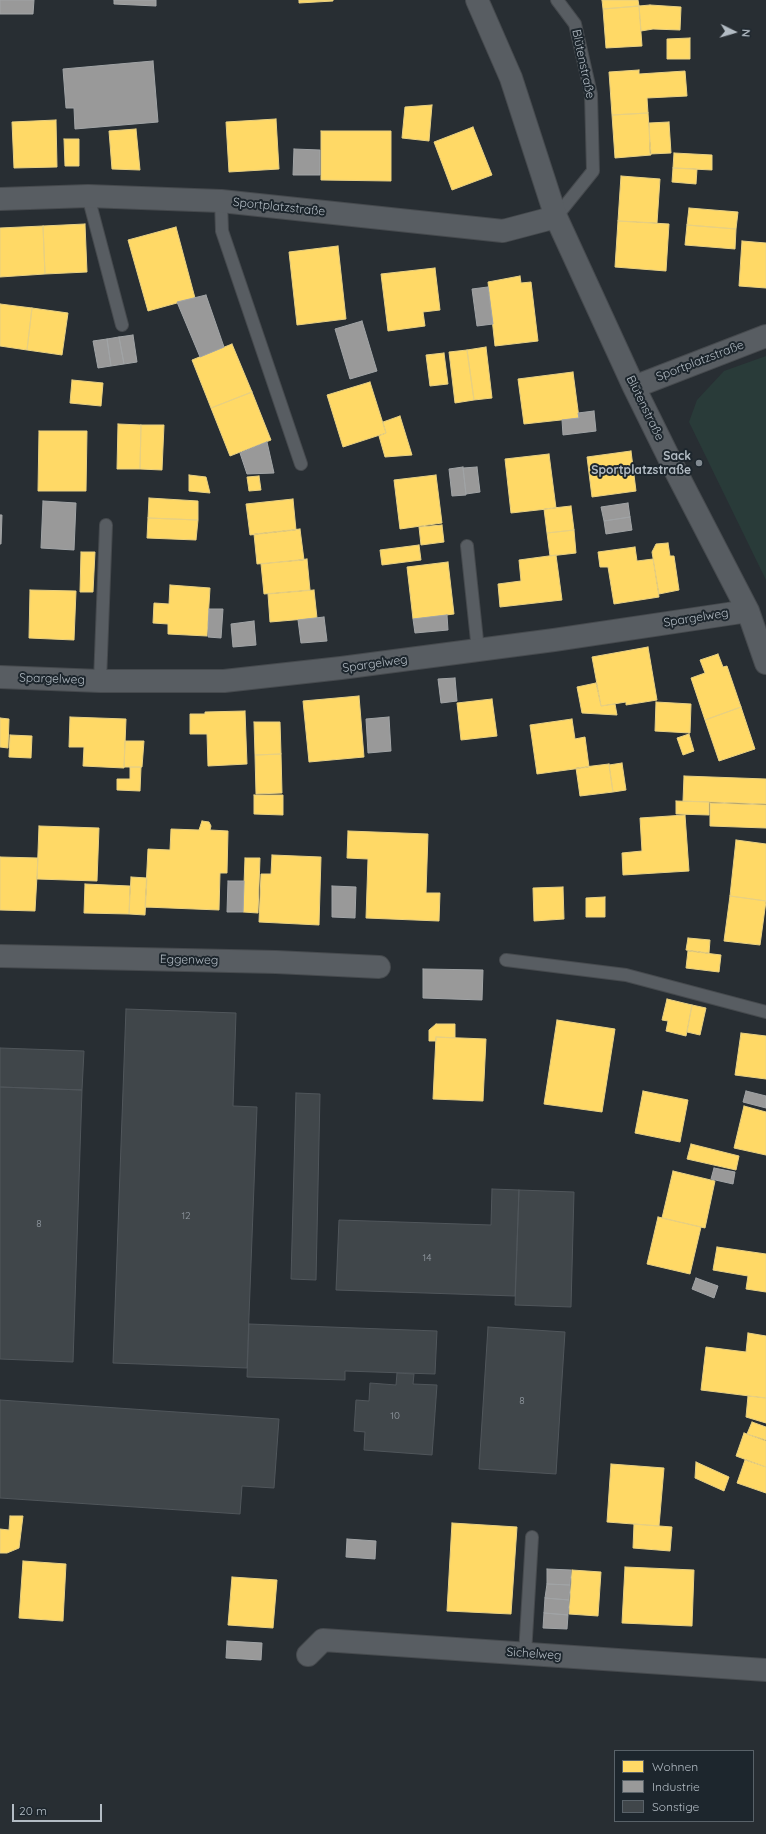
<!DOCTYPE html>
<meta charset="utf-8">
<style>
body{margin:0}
#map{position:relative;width:766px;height:1834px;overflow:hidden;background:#282e33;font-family:Quicksand,sans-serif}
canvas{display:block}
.legend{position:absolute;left:614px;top:1750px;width:140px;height:72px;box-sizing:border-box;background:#1d262d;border:1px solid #596269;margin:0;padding:5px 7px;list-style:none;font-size:12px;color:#b3bcc4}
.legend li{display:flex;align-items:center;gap:8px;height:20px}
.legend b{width:20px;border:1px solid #596269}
.north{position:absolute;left:714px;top:12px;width:40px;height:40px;-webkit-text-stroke:3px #1d262d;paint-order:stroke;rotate:95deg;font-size:11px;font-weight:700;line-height:16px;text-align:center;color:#b3bcc4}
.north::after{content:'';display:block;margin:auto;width:14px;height:18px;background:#b3bcc4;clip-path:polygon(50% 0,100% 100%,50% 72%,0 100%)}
.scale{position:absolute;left:12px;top:1804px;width:90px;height:18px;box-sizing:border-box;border:2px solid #b3bcc4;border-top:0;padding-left:5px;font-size:12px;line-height:14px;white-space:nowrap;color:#b3bcc4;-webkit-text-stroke:3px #1d262d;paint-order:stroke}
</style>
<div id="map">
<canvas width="766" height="1834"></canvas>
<ul class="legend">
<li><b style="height:11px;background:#ffd966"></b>Wohnen</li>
<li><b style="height:11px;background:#999"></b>Industrie</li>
<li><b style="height:11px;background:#40464a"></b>Sonstige</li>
</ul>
<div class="north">N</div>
<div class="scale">20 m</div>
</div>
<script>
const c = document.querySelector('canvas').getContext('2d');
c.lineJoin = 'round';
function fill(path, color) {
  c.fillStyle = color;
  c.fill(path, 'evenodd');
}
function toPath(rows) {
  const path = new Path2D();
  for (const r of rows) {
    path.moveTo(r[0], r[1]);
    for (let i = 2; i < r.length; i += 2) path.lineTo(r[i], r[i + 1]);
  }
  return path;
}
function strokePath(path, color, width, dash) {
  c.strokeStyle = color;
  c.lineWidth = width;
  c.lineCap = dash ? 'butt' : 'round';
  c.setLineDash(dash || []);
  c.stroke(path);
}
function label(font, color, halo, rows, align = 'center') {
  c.font = font + ' Quicksand,sans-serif';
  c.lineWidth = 4;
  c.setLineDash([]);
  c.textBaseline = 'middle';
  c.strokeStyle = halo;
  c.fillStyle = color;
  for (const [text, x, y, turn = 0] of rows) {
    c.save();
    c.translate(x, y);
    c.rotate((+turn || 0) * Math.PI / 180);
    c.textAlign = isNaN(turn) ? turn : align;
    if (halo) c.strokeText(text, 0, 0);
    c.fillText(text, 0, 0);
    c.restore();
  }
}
const green = toPath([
 [766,356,766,580,689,422,697,400,724,371]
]);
const homes = toPath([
 [299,0,333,0,333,1,299,3,299,0],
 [602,0,638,0,639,6,603,9,602,0],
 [650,5,681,7,680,30,653,29,641,31,639,6,650,5],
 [639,6,642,46,606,48,603,9,639,6],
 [690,38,690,59,667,59,667,39,690,38],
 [639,70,639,74,685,71,687,96,647,98,648,113,612,115,609,72,639,70],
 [432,105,429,141,402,138,405,107,432,105],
 [648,113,651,155,615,158,612,115,648,113],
 [276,119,279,169,229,172,226,122,276,119],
 [56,120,57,167,14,168,12,122,56,120],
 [669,122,671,153,650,154,649,123,669,122],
 [473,127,492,175,452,190,434,142,473,127],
 [136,129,140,170,112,169,109,131,136,129],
 [321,131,391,131,391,181,321,180,321,131],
 [64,139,79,139,79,166,65,166,64,139],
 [674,153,712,155,712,170,673,168,674,153],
 [673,168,697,169,696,184,672,182,673,168],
 [621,176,660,179,657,223,618,221,621,176],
 [689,208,738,212,736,229,687,225,689,208],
 [618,221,669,224,666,271,615,267,618,221],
 [85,224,87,272,45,274,43,226,85,224],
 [687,225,736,229,735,249,685,245,687,225],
 [43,226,45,274,0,277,0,228,43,226],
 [176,227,195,298,148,311,128,240,176,227],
 [742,241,766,243,766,288,739,286,742,241],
 [338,246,346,319,297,325,289,252,338,246],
 [435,268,440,310,423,312,425,326,388,331,381,274,435,268],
 [520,276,521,283,531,282,538,341,495,346,488,282,520,276],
 [0,304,32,308,27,350,0,346,0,304],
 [32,308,68,313,62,355,27,350,32,308],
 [232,344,252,392,211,408,192,360,232,344],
 [486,347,492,398,474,400,467,350,486,347],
 [467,350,474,400,455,403,449,352,467,350],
 [444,353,448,384,430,386,426,355,444,353],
 [573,372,579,418,524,424,518,379,573,372],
 [72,380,103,383,101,406,70,403,72,380],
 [370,382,386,433,343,447,327,395,370,382],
 [252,392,271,440,230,456,211,408,252,392],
 [400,416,412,455,385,457,379,436,386,433,383,422,400,416],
 [118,424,141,425,140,469,117,469,118,424],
 [141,425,164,425,162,470,140,469,141,425],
 [39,431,87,431,86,491,38,491,39,431],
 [631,451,636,491,592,497,587,457,631,451],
 [549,454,556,508,511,513,505,459,549,454],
 [189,475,206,477,210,493,189,491,189,475],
 [436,475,442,523,400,529,394,480,436,475],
 [259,476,261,490,249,491,247,477,259,476],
 [149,498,198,501,198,520,148,518,149,498],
 [293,499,296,530,250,535,246,504,293,499],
 [571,506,574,530,547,533,544,509,571,506],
 [148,518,198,520,196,540,147,538,148,518],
 [442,525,444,542,421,545,419,527,442,525],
 [300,529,304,560,257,564,254,534,300,529],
 [574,530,576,553,550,556,547,533,574,530],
 [668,543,670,556,674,556,679,590,659,594,652,552,656,544,668,543],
 [419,545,421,560,382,565,380,550,419,545],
 [635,547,637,561,653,559,659,597,614,604,608,567,600,567,598,552,635,547],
 [81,552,95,552,93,592,80,592,81,552],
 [556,555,562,600,500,607,498,584,521,581,519,560,556,555],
 [307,559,310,590,264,594,261,564,307,559],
 [448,562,454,614,413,619,407,567,448,562],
 [170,585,210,588,207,636,168,634,168,624,153,623,154,603,169,604,170,585],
 [30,590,76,591,74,640,29,638,30,590],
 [314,590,317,618,270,622,268,594,314,590],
 [648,647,657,700,626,705,626,702,601,706,592,657,648,647],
 [718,654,723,667,727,666,741,707,705,720,691,678,705,673,700,660,718,654],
 [596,683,601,706,615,704,617,715,582,713,577,687,596,683],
 [359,696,364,757,309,762,303,701,359,696],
 [492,699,497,736,461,740,457,703,492,699],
 [656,702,691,704,690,733,655,731,656,702],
 [741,707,755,749,719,761,705,720,741,707],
 [245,711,247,764,208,766,207,734,190,734,190,714,205,714,205,712,245,711],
 [70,717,126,719,124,768,83,766,84,747,69,747,70,717],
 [0,718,9,719,8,748,0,747,0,718],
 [572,719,575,739,585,737,589,767,537,774,530,725,572,719],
 [254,722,280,722,281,754,255,755,254,722],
 [689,734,694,751,683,755,677,738,689,734],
 [10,735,32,736,31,758,9,757,10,735],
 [125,741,144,741,142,767,124,767,125,741],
 [281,754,282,793,256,794,255,755,281,754],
 [622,763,626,790,613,792,609,765,622,763],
 [609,764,613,792,580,796,576,768,609,764],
 [130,767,141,767,140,791,117,790,117,779,130,779,130,767],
 [684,776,766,779,766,804,683,801,684,776],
 [254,795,283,795,283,815,254,814,254,795],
 [676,801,709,802,709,815,676,814,676,801],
 [710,803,766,805,766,828,710,826,710,803],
 [685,815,689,871,623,875,622,853,642,851,640,818,685,815],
 [202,821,209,822,211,826,210,830,228,831,227,873,220,873,219,910,145,907,148,849,170,850,171,829,199,830,202,821],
 [39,826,99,828,97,881,37,879,39,826],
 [348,831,428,834,426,893,440,893,439,921,366,918,368,859,347,858,348,831],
 [736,840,766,844,766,901,730,896,736,840],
 [272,855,321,857,319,925,259,922,261,874,271,874,272,855],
 [0,857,38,858,35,911,0,910,0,857],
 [245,858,260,858,258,913,243,912,245,858],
 [131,877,147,878,145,915,129,914,131,877],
 [85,884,130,886,129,914,84,913,85,884],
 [563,887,564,919,534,921,533,888,563,887],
 [730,896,766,901,760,945,724,941,730,896],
 [605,897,605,917,586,917,586,898,605,897],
 [688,938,710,940,709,953,686,950,688,938],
 [688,951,721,955,719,972,686,968,688,951],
 [667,999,692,1005,686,1036,666,1031,668,1021,662,1020,667,999],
 [692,1005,706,1008,700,1035,687,1032,692,1005],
 [557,1020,615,1029,602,1112,544,1104,557,1020],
 [436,1024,455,1024,455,1038,436,1037,436,1041,429,1041,429,1030,436,1024],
 [741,1033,766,1036,766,1079,735,1075,741,1033],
 [436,1037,486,1039,483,1101,433,1099,436,1037],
 [643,1091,688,1100,680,1142,635,1133,643,1091],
 [744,1106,766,1112,766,1155,734,1148,744,1106],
 [691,1144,739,1156,736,1170,687,1159,691,1144],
 [673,1171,715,1181,705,1228,662,1218,673,1171],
 [658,1217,701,1227,690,1274,647,1264,658,1217],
 [717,1247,766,1254,766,1292,746,1289,748,1276,713,1270,717,1247],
 [748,1333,766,1336,766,1398,701,1390,706,1347,746,1352,748,1333],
 [748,1396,766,1398,766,1423,746,1417,748,1396],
 [752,1422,766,1427,766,1440,747,1434,752,1422],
 [744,1433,766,1441,766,1467,736,1456,744,1433],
 [745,1460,766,1467,766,1493,737,1483,745,1460],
 [696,1462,729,1477,724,1491,695,1478,696,1462],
 [611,1464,664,1468,659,1526,607,1522,611,1464],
 [10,1516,23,1516,19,1548,7,1553,0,1553,0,1529,9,1530,10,1516],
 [452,1523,517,1527,511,1614,447,1611,452,1523],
 [634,1524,672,1527,670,1551,633,1548,634,1524],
 [23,1561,66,1564,63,1621,19,1618,23,1561],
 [625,1567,694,1570,692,1626,622,1623,625,1567],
 [572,1570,601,1572,598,1616,569,1614,572,1570],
 [232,1577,277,1580,273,1628,228,1625,232,1577]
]);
const industry = toPath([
 [0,0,34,0,33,14,0,14,0,0],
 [114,0,156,0,156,6,114,4,114,0],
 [153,61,158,122,75,129,74,108,66,108,63,69,153,61],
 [294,149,320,150,320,175,293,175,294,149],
 [488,287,493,324,477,326,472,289,488,287],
 [206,295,224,347,200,357,177,302,206,295],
 [362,321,377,371,350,379,335,329,362,321],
 [133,335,137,362,124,364,119,337,133,335],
 [119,337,124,364,111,366,107,339,119,337],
 [107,339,111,366,98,368,93,341,107,339],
 [594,411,596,431,563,435,562,420,579,418,578,413,594,411],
 [267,442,274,473,247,474,240,453,267,442],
 [463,467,466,495,452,496,449,469,463,467],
 [477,467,480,492,466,494,463,468,477,467],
 [43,501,76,503,74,550,41,548,43,501],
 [628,503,630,517,604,521,601,507,628,503],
 [0,515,2,515,1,544,0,544,0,515],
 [630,517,632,530,606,534,604,521,630,517],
 [209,609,223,609,221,638,208,637,209,609],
 [447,615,448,630,415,633,413,619,447,615],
 [324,617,327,641,301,643,298,620,324,617],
 [254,621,256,645,233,647,231,624,254,621],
 [455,678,457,701,441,703,438,679,455,678],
 [389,717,391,751,368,753,366,719,389,717],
 [228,881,244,881,243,912,227,912,228,881],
 [332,886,356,887,355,918,332,917,332,886],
 [423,969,483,970,482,1000,423,998,423,969],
 [746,1091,766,1096,766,1108,743,1102,746,1091],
 [714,1168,735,1172,733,1184,711,1179,714,1168],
 [696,1278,718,1286,714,1298,692,1289,696,1278],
 [347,1539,376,1541,375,1559,346,1557,347,1539],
 [547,1569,571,1570,570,1585,547,1584,547,1569],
 [547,1584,570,1585,569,1600,545,1598,547,1584],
 [545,1598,569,1600,568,1615,544,1613,545,1598],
 [544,1613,568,1615,567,1629,543,1628,544,1613],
 [227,1641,262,1643,261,1660,226,1658,227,1641]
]);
const building = toPath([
 [126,1009,236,1013,233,1106,257,1107,247,1368,113,1363,126,1009],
 [0,1048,84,1051,82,1090,0,1087,0,1048],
 [0,1087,82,1090,73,1362,0,1359,0,1087],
 [296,1093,320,1094,316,1280,291,1279,296,1093],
 [492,1189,519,1190,515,1296,336,1290,339,1220,491,1225,492,1189],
 [519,1190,574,1192,571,1307,515,1305,519,1190],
 [249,1324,437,1331,435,1374,345,1371,345,1380,247,1377,249,1324],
 [488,1327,565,1332,556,1474,479,1469,488,1327],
 [397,1373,414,1374,413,1384,437,1385,432,1455,364,1450,365,1432,354,1431,356,1400,369,1401,370,1383,396,1385,397,1373],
 [0,1400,279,1419,274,1488,242,1486,240,1514,0,1498,0,1400]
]);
const service = toPath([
 [88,196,122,325],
 [221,201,222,231,301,464],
 [556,217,593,171,591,94,575,24,557,0],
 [467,546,478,650],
 [100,681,106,525],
 [506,960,626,975,766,1012],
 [525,1654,532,1537]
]);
const minor = toPath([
 [477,0,511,78,556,217,634,387,673,466,748,611,766,663],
 [0,199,88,196,221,201,503,231,556,217],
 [634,387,766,336],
 [0,677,100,681,224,681,341,668,554,640,748,611],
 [0,956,276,962,379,967],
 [308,1655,323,1640,766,1670]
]);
const markers = [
 [699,463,4,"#828a91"]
];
const numberNames = [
 ["12",186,1216],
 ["8",39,1224],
 ["14",427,1258],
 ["8",522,1401],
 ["10",395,1416]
];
const streetNames = [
 ["Blütenstraße",583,64,78],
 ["Sportplatzstraße",279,207,6],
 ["Sportplatzstraße",700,361,-21],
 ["Blütenstraße",645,408,64],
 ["Spargelweg",696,618,-9],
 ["Spargelweg",375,664,-8],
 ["Spargelweg",52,679,2],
 ["Eggenweg",189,960,1],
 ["Sichelweg",534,1654,4]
];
const poiNames = [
 ["Sack",691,456],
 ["Sportplatzstraße",691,470]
];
fill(green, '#293b39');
fill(homes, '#ffd966');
strokePath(homes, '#e8d082', 1);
fill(industry, '#999');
strokePath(industry, '#a1a4a6', 1);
fill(building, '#40464a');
strokePath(building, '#50565b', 1);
strokePath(service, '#464a4e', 14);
strokePath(minor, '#464a4e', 24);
strokePath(service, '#585d62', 12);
strokePath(minor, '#585d62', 22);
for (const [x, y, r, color] of markers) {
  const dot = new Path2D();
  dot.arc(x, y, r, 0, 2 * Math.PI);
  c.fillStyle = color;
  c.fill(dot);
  strokePath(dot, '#1d262d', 1.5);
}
label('10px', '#969ea6', null, numberNames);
label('12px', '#b3bcc4', '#1d262d', streetNames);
label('bold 12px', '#b3bcc4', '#1d262d', poiNames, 'right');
</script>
